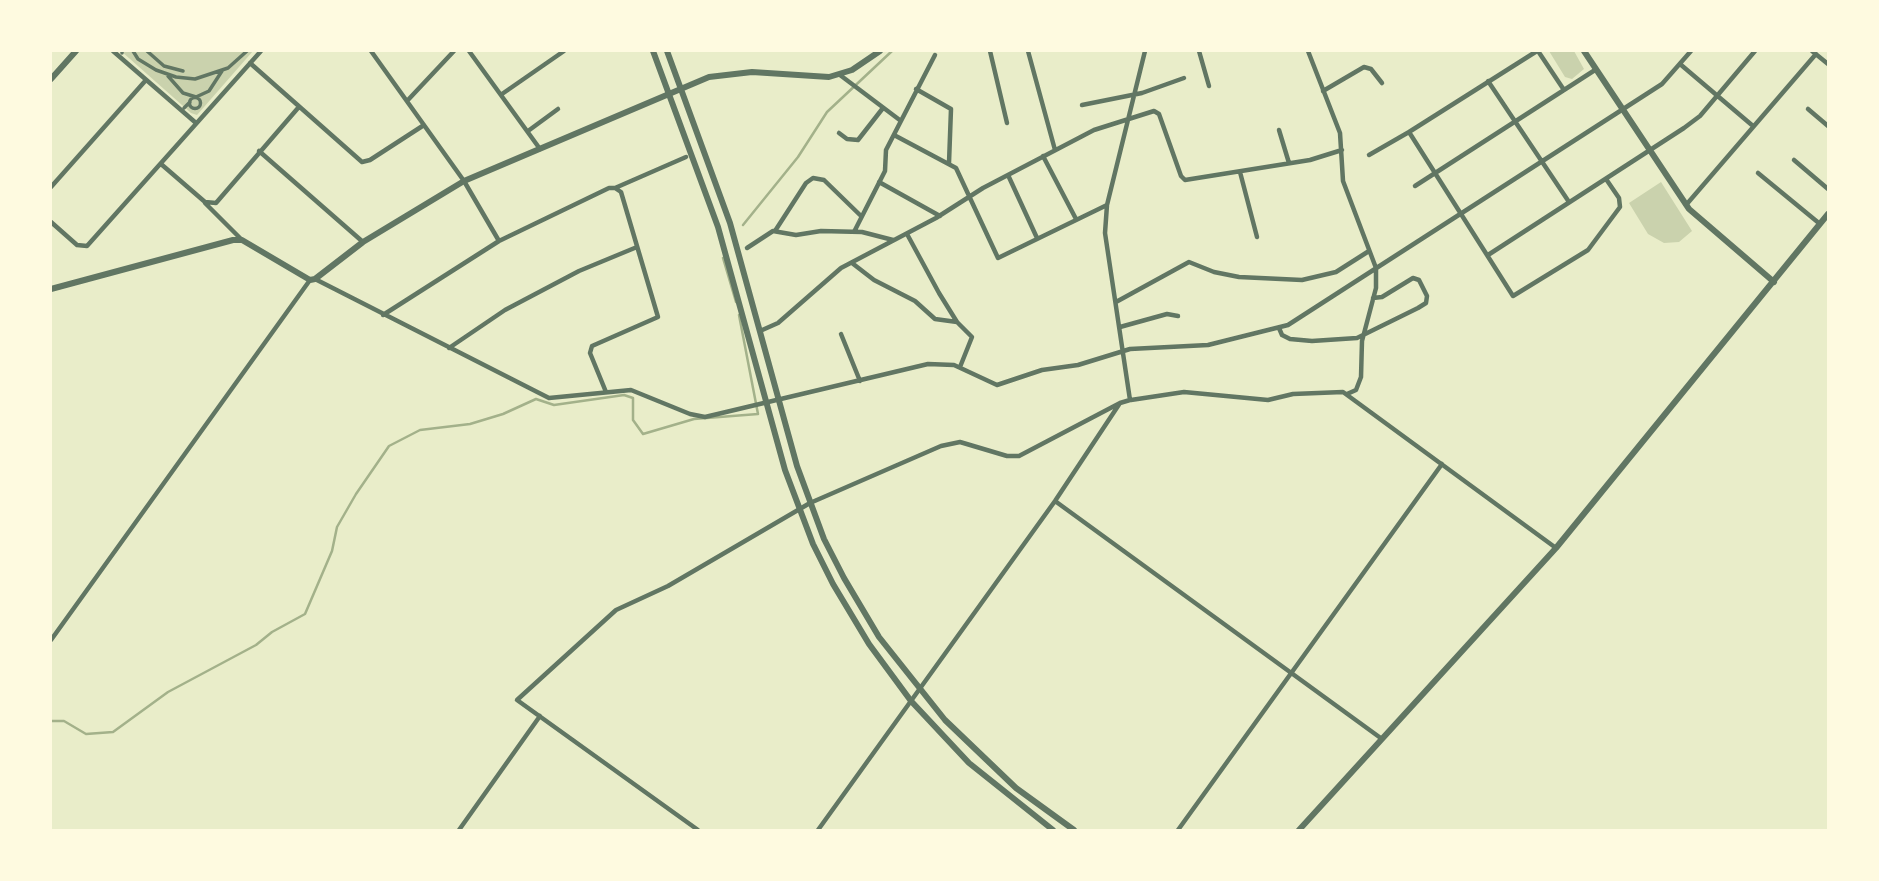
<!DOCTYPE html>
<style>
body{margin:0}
#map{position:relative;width:1879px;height:881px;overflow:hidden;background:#e9edc9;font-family:"PT Sans",sans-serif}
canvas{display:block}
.frame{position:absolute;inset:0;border:52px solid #fefae0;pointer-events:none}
</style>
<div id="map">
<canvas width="1879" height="881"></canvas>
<div class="frame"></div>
</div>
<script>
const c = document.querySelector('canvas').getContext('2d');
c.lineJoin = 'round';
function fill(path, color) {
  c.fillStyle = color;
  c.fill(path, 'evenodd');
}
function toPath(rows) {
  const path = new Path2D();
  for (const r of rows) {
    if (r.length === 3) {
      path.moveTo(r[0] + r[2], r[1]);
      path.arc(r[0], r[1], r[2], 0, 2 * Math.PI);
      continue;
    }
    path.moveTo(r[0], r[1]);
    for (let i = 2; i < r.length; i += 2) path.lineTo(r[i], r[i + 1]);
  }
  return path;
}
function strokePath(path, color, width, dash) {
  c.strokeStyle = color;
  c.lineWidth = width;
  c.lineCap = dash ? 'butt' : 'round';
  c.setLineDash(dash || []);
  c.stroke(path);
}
const green = toPath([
 [121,51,253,51,197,115,191,113],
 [1574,51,1584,69,1572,79,1565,77,1549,51],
 [1661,182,1692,231,1679,242,1664,243,1648,234,1629,203]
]);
const stream = toPath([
 [743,225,798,157,827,112,892,51],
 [723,258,736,302],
 [51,721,64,721,86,734,113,732,168,692,256,645,272,632,305,614,332,551,337,527,356,494,389,446,420,430,470,424,503,414,536,399,554,405,624,395,633,398,633,420,643,434,694,419,758,414,739,315]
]);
const pedestrian = toPath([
 [122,51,122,53],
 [133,51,138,59,156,70,176,77,195,79,228,68,247,51],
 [147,51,164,66,183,71],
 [168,76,183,93,196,97,209,91,222,71],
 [195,103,5.5],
 [184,108,190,102]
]);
const minor = toPath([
 [113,51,196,123],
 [371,51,464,181,499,241],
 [469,51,540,149],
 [990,51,1007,123],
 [1028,51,1055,150],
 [1199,51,1209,86],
 [1308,51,1340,133,1343,181,1376,268,1376,288,1362,341,1361,377,1356,390,1347,394],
 [1537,51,1409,132,1513,296,1588,250,1620,207,1619,198,1606,179],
 [1538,51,1564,90,1595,70],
 [1812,51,1828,64],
 [250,63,362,162,370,160,424,125],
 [1680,64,1753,126],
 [840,75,901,121],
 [1488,81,1569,202],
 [916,89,951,109,949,163],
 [1323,91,1364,67,1371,69,1382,83],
 [502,94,564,51],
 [407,101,454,51],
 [1082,105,1142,93,1184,78],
 [1808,109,1828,126],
 [1279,130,1289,163],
 [528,131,558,109],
 [839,133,847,139,858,140,883,108],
 [894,135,956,168,998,258,1107,205],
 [259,151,363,242],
 [1369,155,1409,132],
 [1043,156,1076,219],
 [1794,160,1828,189],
 [161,164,205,202,216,203,298,108],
 [1240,172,1257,237],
 [1758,173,1820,224],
 [1008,175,1037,238],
 [879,182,940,216],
 [1415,186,1564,90],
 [51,187,146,80],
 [615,188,686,157],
 [205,203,242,240],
 [1686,205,1816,54],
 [51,222,77,245,87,246,261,51],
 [775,231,806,183,813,178,824,180,860,215],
 [854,232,885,171,886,150,935,55],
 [907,234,939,293,957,322,972,337,960,367],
 [747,248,773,231,796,235,821,231,862,232,893,240],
 [1488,255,1684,128,1700,116,1755,51],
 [852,263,874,280,915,301,935,319,957,322],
 [315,279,549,398,631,390,690,414,705,417,928,364,954,365,997,385,1042,370,1078,365,1130,349,1208,345,1288,325,1662,84,1691,51],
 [1116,302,1189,262,1214,272,1239,277,1302,280,1336,272,1369,251],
 [383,315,499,241,609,188,615,188,621,192,658,317,592,346,590,353,606,392],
 [1120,327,1167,314,1178,316],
 [1279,328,1282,335,1290,339,1312,341,1357,338,1418,308,1426,303,1427,296,1419,280,1413,278,1382,297,1373,298],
 [760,331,778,323,841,268,936,218,983,188,1094,130,1154,111,1159,114,1181,176,1185,180,1310,160,1342,150],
 [841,334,860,381],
 [449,348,505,310,579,271,637,247],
 [1131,400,1184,392,1268,400,1293,394,1343,392,1556,548],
 [1055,501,1382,739],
 [51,640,310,280],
 [459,830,540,716],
 [698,830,517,700,616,610,668,586,810,503,941,446,960,442,1007,456,1019,456,1120,403],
 [818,830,1055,501,1120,403,1130,400,1105,233,1107,205,1145,51],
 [1178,830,1442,464]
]);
const tertiary = toPath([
 [653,51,718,227,785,470,813,544,833,584,869,644,911,701,969,763,1053,830],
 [667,51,730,223,797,466,824,539,844,578,879,637,945,720,1016,788,1074,830],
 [1584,51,1689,209,1774,282],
 [51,79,76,51],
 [51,289,233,240,242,240,310,280,315,279,363,242,464,181,709,77,752,72,829,77,852,70,880,51],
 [1299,830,1556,548,1828,214]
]);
fill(green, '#cad2ad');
strokePath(stream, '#a3b18a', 2.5);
strokePath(pedestrian, '#617663', 3.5);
strokePath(minor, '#617663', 4.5);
strokePath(tertiary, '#617663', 6);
</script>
